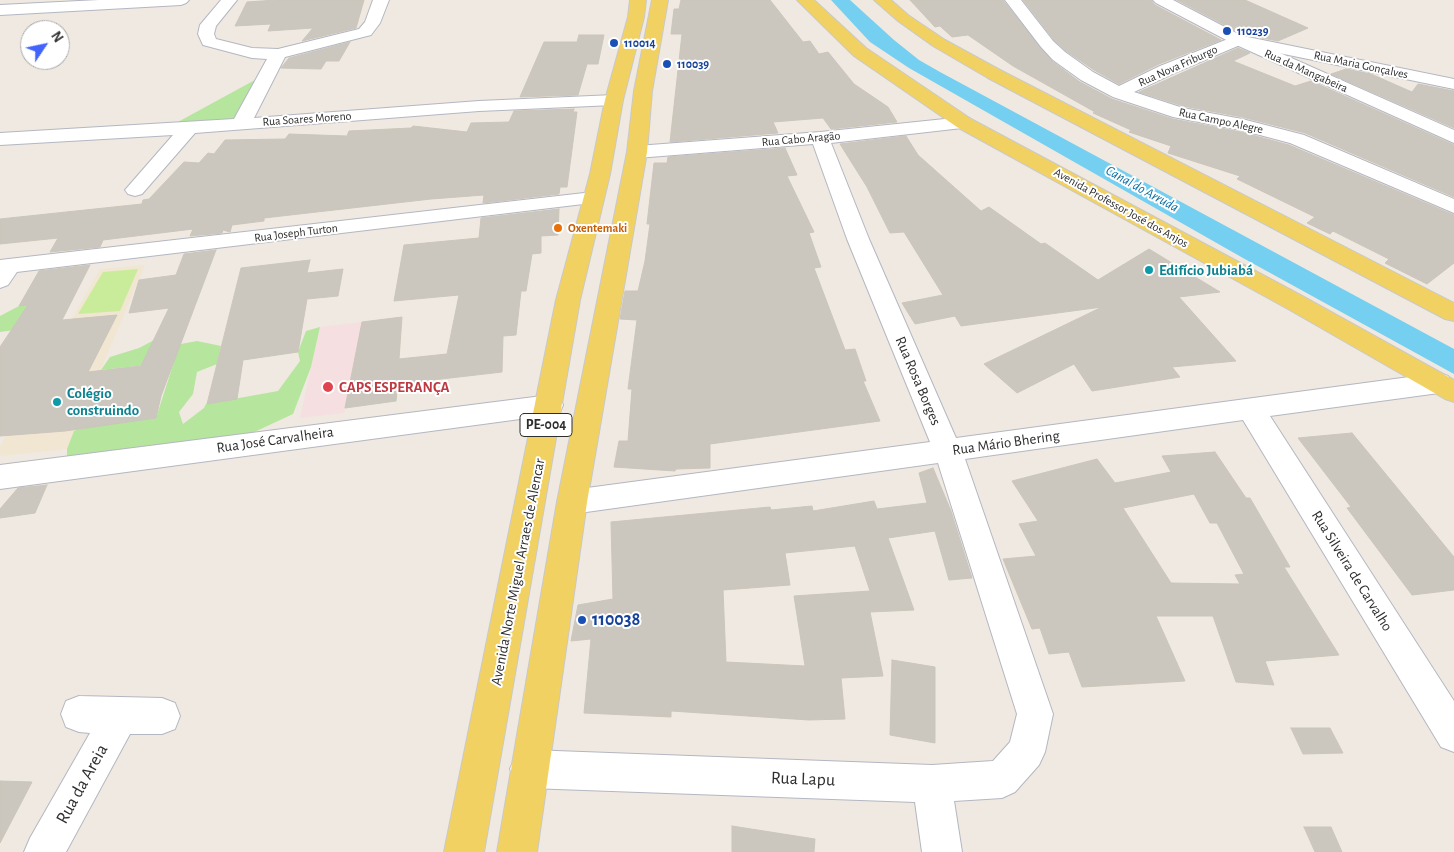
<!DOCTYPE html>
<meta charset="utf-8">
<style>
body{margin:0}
#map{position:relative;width:1454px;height:852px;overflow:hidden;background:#efe9e1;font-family:"Alegreya Sans",sans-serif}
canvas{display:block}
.north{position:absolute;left:20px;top:20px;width:50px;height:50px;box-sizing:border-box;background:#fff;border:1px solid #ababab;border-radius:50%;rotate:56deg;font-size:14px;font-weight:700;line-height:20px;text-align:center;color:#2e2e2e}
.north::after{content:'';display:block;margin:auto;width:18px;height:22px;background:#4264fb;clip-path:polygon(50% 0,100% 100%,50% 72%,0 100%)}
</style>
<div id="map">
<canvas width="1454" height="852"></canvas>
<div class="north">N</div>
</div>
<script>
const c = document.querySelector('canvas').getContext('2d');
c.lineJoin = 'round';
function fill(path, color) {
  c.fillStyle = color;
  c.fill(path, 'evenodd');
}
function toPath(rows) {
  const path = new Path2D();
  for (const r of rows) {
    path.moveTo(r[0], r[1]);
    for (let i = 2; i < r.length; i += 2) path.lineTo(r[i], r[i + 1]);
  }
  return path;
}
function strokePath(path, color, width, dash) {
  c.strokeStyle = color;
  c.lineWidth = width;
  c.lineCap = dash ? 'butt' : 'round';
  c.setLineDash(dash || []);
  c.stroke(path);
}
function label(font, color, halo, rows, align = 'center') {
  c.font = font + ' "Alegreya Sans",sans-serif';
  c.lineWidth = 4;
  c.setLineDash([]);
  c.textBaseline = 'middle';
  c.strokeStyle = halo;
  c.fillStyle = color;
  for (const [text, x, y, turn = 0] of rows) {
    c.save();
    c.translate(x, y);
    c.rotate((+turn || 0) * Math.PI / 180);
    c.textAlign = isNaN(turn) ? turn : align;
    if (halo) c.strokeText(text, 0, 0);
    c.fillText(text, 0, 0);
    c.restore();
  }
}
const education = toPath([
 [145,265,67,449,0,456,0,447,100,269]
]);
const medical = toPath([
 [362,322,344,413,300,418,320,327]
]);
const green = toPath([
 [264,75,235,119,176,123],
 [61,301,29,328,0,332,0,316,19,306],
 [320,327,311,367,293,414,250,434,67,461,67,449,74,431,84,427,156,418,174,362,101,370,110,357,139,348,156,339,170,346,197,341,221,346,217,364,197,372,193,394,179,412,183,424,204,408,206,404,278,391,300,361,298,352,306,331]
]);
const pitch = toPath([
 [138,269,120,311,78,314,103,272]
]);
const water = toPath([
 [831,0,850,0,894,40,919,60,940,72,1454,349,1454,374,1243,258,909,68,870,42]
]);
const building = toPath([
 [276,0,364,0,356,28,302,41,313,28,268,31,271,24,235,26,247,2,276,0],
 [681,0,770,0,803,42,810,41,819,54,828,52,854,84,888,107,897,122,831,129,823,118,773,122,778,133,670,142,682,34,671,34,674,9,679,9,681,0],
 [910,0,1003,0,1052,61,1080,82,1112,99,1173,119,1241,132,1289,145,1454,215,1454,263,1427,284,1385,263,1389,259,1333,231,1330,234,1307,223,1315,217,1237,179,1240,176,1168,153,1171,146,1129,132,1131,130,1093,113,1095,112,1013,66,968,35,952,37,940,26,935,27,910,0],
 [1023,0,1151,0,1155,5,1221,40,1159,64,1119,84,1094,70,1066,51,1054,40,1023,0],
 [1177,0,1245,0,1308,28,1278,41,1242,34,1177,0],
 [579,35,604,35,598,64,587,64,578,95,520,97,544,42,577,42,579,35],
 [350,42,339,61,326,61,321,69,281,68,289,58,350,42],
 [1238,48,1250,53,1233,61,1295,86,1311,81,1454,145,1454,197,1305,133,1242,117,1183,106,1139,92,1238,48],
 [1346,69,1371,74,1412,92,1418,84,1454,91,1454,128,1331,74,1346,69],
 [574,109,573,112,577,112,567,187,560,187,559,194,483,203,484,195,431,199,264,218,264,221,232,225,230,232,223,230,222,233,190,236,193,229,103,240,100,247,50,252,58,238,0,244,0,219,142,204,143,200,149,199,184,162,199,163,208,153,214,154,225,140,285,139,289,134,347,136,349,131,411,128,413,126,467,132,471,123,509,122,514,111,574,109],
 [906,136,918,155,981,211,989,207,1041,244,1045,243,1098,280,1149,249,1220,292,1179,297,1236,361,1172,367,1180,377,1092,391,1074,364,1017,393,984,364,1102,307,961,326,955,316,915,324,902,303,943,295,904,232,890,233,867,187,840,144,906,136],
 [785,148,797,175,787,176,814,232,809,233,821,267,814,268,845,350,855,349,866,381,863,381,880,421,710,444,710,468,676,469,675,471,614,467,619,441,628,441,632,389,628,389,637,320,620,319,625,291,638,291,645,261,650,224,647,224,654,163,667,163,668,157,785,148],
 [559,209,558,235,541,236,541,253,532,254,526,291,521,291,516,335,503,336,502,372,398,384,396,401,345,408,362,322,402,317,399,359,447,354,459,295,394,301,404,245,479,238,481,218,559,209],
 [216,250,161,396,156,418,65,431,0,436,0,347,28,305,19,306,39,271,90,265,62,320,117,315,88,372,141,366,169,308,129,313,139,280,176,275,184,254,216,250],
 [310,260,307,273,343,269,338,296,307,299,298,352,243,360,237,399,207,404,241,268,310,260],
 [1352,433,1454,557,1454,590,1412,595,1347,508,1351,507,1298,438,1352,433],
 [1215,452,1246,498,1250,498,1290,567,1284,567,1339,655,1265,661,1274,685,1236,682,1213,616,1156,616,1185,681,1082,687,1069,652,1049,654,1040,628,1032,629,1003,559,1036,556,1019,524,1038,521,1012,481,1097,459,1115,483,1171,472,1162,456,1215,452],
 [1194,494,1210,523,1217,523,1244,574,1235,575,1240,584,1171,583,1123,508,1194,494],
 [933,468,951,511,972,578,949,580,935,531,888,538,914,610,870,612,883,676,841,678,845,719,809,720,671,711,671,717,584,713,591,639,571,641,578,605,613,599,611,522,770,507,771,510,812,506,813,511,874,501,877,509,927,503,919,473,933,468],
 [855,546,870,591,794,596,805,666,726,662,723,590,790,585,785,553,855,546],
 [47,485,35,513,0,518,0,509,18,488,47,485],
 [892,660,935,667,935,743,890,735,892,660],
 [1291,728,1330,728,1343,753,1303,754,1291,728],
 [0,781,32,782,0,843,0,781],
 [732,826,815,839,814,852,732,852,732,826],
 [1304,827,1331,827,1342,852,1315,852,1304,827]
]);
const minor = toPath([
 [221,0,237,0,216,26,214,34,216,39,252,48,278,49,359,29,365,22,373,0,389,0,380,23,371,35,285,57,254,118,479,101,614,95,620,96,623,100,620,104,614,105,479,111,195,133,142,194,135,196,128,194,125,190,173,135,0,145,0,133,234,119,267,59,252,58,203,45,198,34,200,25,221,0],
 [1005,0,1021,0,1053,41,1065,52,1093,72,1119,86,1160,66,1238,35,1454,79,1454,89,1240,45,1172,74,1134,92,1183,108,1242,119,1304,135,1454,199,1454,213,1290,143,1241,130,1173,117,1113,97,1081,80,1053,60,1041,47,1005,0],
 [964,117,971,119,973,123,971,127,831,143,869,239,956,438,1439,373,1448,376,1452,383,1448,390,1439,393,1270,416,1454,701,1454,752,1441,747,1243,420,965,459,1053,714,1045,752,1039,765,1015,792,1002,798,954,801,962,852,922,852,915,802,529,788,516,782,510,769,516,756,529,750,932,765,993,761,1010,742,1017,714,938,463,572,514,561,511,557,502,561,493,572,490,930,442,847,239,813,144,637,158,630,156,627,152,630,148,637,146,820,132,964,117],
 [10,259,18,261,21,266,8,285,0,288,0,264,2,261,10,259],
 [550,395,560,398,563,405,560,412,550,415,0,489,0,465,550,395],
 [79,696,162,698,175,703,180,716,175,729,162,734,130,734,66,852,24,852,30,838,90,733,79,732,66,727,61,714,66,701,79,696]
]);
const tertiary = toPath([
 [99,0,189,0,186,3,181,5,0,15,0,5,99,0],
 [1153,0,1173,0,1244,37,1454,130,1454,143,1232,43,1156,3,1153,0],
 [593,192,600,194,603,198,600,202,0,274,0,260,593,192]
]);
const primary = toPath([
 [630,0,646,0,644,17,623,100,610,174,580,300,484,852,444,852,556,300,590,174,605,100,628,17,630,0],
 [652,0,668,0,652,91,647,152,587,502,537,852,497,852,557,502,627,152,634,91,652,0],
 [797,0,814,0,866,48,971,119,1304,297,1454,380,1454,402,1445,399,1288,309,957,127,854,56,797,0],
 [874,0,891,0,908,15,945,40,1000,70,1454,303,1454,321,1445,319,988,78,933,46,898,21,874,0]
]);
const markers = [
 [1227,31,5,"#1a4fb4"],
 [614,43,5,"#1a4fb4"],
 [667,64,5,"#1a4fb4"],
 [558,228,5,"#e8710a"],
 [1149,270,5,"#0f9aa8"],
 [328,387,6,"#e0444e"],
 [57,402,5,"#0f9aa8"],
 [582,620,5,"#1a4fb4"]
];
const farTransitnames = [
 ["110239",1237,31],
 ["110014",624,43],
 ["110039",677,64]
];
const farStreetnames = [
 ["Rua Maria Gonçalves",1361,65,12],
 ["Rua Nova Friburgo",1178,66,-24],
 ["Rua da Mangabeira",1306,71,24],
 ["Rua Soares Moreno",307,119,-4],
 ["Rua Campo Alegre",1221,121,12],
 ["Rua Cabo Aragão",801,139,-5],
 ["Avenida Professor José dos Anjos",1121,208,29],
 ["Rua Joseph Turton",296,233,-7]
];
const farFoodnames = [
 ["Oxentemaki",568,228]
];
const farWaternames = [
 ["Canal do Arruda",1142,189,29]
];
const shields = [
 [546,425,52]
];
const shieldNames = [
 ["PE-004",546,425]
];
const cultureNames = [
 ["Edifício Jubiabá",1159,270],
 ["Colégio",67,393],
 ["construindo",67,410]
];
const streetNames = [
 ["Rua Rosa Borges",918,381,67],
 ["Rua José Carvalheira",275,440,-8],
 ["Rua Mário Bhering",1006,443,-8],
 ["Rua Silveira de Carvalho",1352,571,58],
 ["Avenida Norte Miguel Arraes de Alencar",518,572,-79]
];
const healthNames = [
 ["CAPS ESPERANÇA",339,387]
];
const nearTransitnames = [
 ["110038",592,620]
];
const nearStreetnames = [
 ["Rua Lapu",803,779,2],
 ["Rua da Areia",82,784,-61]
];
fill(education, '#f0e6d1');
fill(medical, '#f5dfe0');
fill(green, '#b6e59e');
fill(pitch, '#c9ec9a');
fill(water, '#75cff0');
fill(building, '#cbc7bf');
strokePath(building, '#cbc5ba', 1);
strokePath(minor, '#b4b7c1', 2);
strokePath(tertiary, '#b4b7c1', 2);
strokePath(primary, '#c9c9c9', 2);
fill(minor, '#fff');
fill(tertiary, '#fff');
fill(primary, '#f2d163');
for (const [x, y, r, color] of markers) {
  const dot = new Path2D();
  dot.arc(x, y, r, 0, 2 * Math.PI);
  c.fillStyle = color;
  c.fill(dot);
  strokePath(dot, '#fff', 2);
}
label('bold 12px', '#164399', '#fff', farTransitnames, 'left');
label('12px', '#2e2e2e', '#fff', farStreetnames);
label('bold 12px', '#c56008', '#fff', farFoodnames, 'left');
label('italic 14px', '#0d6fa3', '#fff', farWaternames);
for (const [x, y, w] of shields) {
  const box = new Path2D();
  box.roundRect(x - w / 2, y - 11.5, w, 23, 4);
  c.fillStyle = '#fff';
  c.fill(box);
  strokePath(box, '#2e2e2e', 1);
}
label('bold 14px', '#2e2e2e', null, shieldNames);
label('bold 15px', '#0d838f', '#fff', cultureNames, 'left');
label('15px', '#2e2e2e', '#fff', streetNames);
label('bold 15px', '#be3a42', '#fff', healthNames, 'left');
label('bold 18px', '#164399', '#fff', nearTransitnames, 'left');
label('18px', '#2e2e2e', '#fff', nearStreetnames);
</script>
